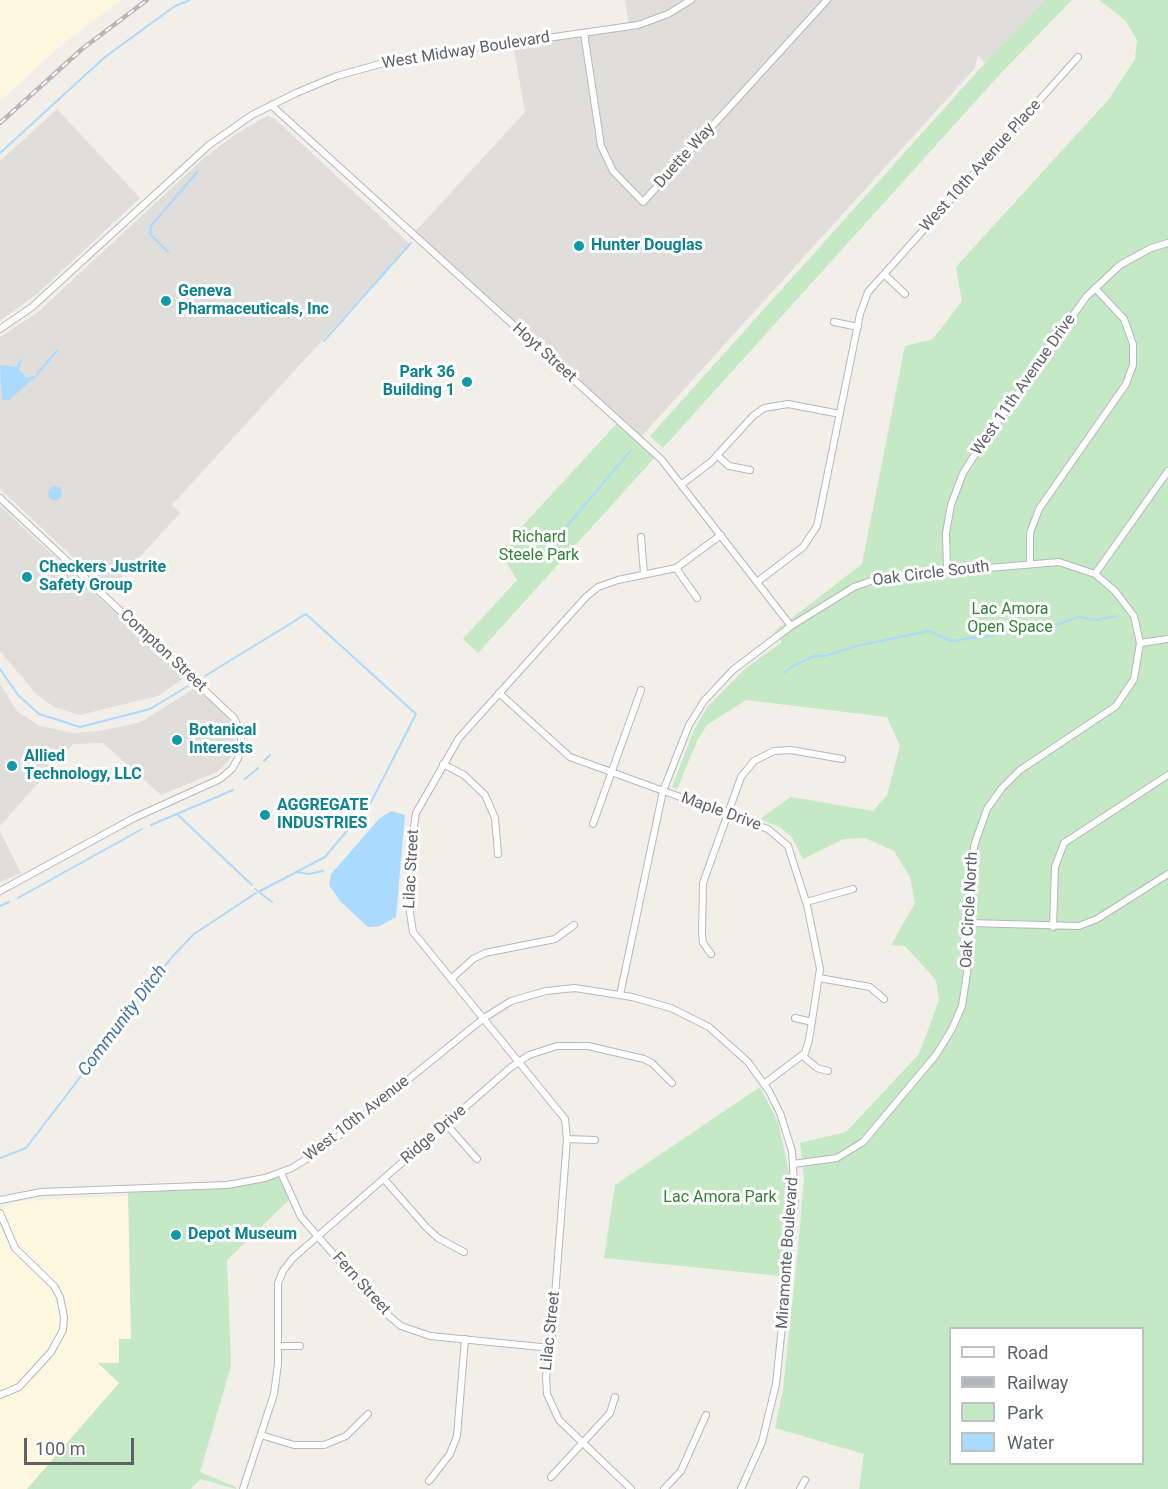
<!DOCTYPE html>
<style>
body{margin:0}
#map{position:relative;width:1168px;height:1489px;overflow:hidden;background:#f1efe8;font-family:Roboto,sans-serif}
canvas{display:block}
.legend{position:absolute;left:949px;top:1327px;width:195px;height:138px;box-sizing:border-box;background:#fff;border:2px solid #bfc1c3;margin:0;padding:8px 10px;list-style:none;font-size:18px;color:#5f6368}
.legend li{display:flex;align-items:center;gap:12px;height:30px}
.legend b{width:30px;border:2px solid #bfc1c3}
.scale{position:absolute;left:24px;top:1438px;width:110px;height:27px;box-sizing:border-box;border:3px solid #5f6368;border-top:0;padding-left:8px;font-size:18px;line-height:21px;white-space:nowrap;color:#5f6368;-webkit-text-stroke:4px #fff;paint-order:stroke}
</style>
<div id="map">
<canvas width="1168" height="1489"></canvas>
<ul class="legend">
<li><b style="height:8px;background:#fff"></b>Road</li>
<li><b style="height:8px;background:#b6b7b8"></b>Railway</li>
<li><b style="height:16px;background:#c5e8c5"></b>Park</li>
<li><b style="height:16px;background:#aadaff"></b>Water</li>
</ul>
<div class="scale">100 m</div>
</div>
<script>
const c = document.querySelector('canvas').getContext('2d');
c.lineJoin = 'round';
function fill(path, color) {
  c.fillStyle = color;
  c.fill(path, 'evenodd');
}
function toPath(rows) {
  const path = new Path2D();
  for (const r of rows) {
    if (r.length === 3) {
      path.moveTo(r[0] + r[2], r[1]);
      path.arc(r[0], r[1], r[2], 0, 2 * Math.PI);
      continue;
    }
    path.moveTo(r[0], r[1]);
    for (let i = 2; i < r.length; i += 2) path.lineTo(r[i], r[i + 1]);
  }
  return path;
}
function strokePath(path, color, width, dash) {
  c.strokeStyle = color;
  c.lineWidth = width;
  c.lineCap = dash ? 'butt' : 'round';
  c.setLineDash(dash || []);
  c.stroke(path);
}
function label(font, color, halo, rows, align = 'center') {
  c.font = font + ' Roboto,sans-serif';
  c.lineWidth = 6;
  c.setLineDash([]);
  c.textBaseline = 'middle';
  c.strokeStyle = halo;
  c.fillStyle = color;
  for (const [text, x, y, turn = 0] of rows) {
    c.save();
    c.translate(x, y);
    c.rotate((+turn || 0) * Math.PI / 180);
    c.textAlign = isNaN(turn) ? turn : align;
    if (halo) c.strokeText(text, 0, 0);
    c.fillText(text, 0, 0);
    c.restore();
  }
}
const commercial = toPath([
 [0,0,121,0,65,42,0,101],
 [128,1196,132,1369,27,1489,0,1489,0,1208,20,1201]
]);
const industrial = toPath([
 [625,0,1045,0,985,63,978,55,975,68,639,439,412,235,525,112,513,44,629,26],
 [57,109,140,198,37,294,0,321,0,161],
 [267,116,275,119,410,244,172,505,180,513,109,591,0,489,0,337,38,312,205,157,236,134],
 [0,506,165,659,185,677,158,696,80,715,54,707,36,694,0,651],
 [0,684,18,712,40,726,73,733,100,731,141,722,196,687,231,721,235,739,230,759,217,772,161,795,103,743,73,744,0,826],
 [0,831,21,873,0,882]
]);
const green = toPath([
 [1045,0,1072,0,1000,74,663,448,650,436,985,63],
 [1099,0,1168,0,1168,1489,859,1489,864,1454,775,1428,783,1390,799,1238,804,1177,800,1143,846,1132,919,1054,939,1000,936,980,905,946,891,945,915,903,910,877,894,851,865,838,844,839,803,859,792,837,781,828,760,819,791,797,873,811,887,795,900,746,887,717,746,700,707,725,698,739,677,789,672,787,694,730,708,706,746,668,782,642,774,632,862,564,905,346,933,339,962,301,956,267,1109,99,1135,59,1137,40,1125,20],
 [950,1328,1142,1328,1142,1464,950,1464],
 [619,421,657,455,478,653,463,639,517,580,504,558,517,532],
 [760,1087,778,1122,789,1172,790,1194,781,1276,604,1258,615,1185],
 [281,1173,291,1198,227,1260,231,1366,200,1472,236,1487,236,1489,200,1479,191,1489,27,1489,119,1383,98,1363,119,1363,119,1339,131,1339,128,1189,227,1185]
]);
const water = toPath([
 [20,359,22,360,19,370,27,378,38,375,9,400,2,400,0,365,16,367],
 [55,493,7],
 [391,811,405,815,396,917,380,926,368,927,340,901,329,885,331,874,379,819]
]);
const stream = toPath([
 [0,153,105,57,175,6,190,0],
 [168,252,150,234,151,226,198,171],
 [324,341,411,243],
 [37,374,57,351],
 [562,532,631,450],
 [0,669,18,695,39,714,80,727,150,709,188,686],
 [784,673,793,666,814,656,825,656,856,646,929,631,951,641,1010,633,1030,633,1041,626,1059,624,1079,617,1096,620,1116,616],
 [205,676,306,614,416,714,371,802,325,857,260,891],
 [264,761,270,755],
 [245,779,258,768],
 [178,815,252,885],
 [151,825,233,790],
 [296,872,309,874,323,871],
 [255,889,272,902],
 [18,898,142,829],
 [0,906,9,902],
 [0,1158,26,1148,172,957,194,934,256,893]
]);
const street = toPath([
 [584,33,601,146,613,171,643,202,827,0],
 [271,105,661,459,791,626],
 [884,274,905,294],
 [834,322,858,327],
 [0,329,32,307,209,145,252,115,296,93,337,76,394,60,638,25,668,14,691,0],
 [717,455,729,466,750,470],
 [682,484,711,462,753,416,764,408,788,404,840,414],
 [0,498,234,718,241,733,241,743,238,758,232,769,220,779,134,818,0,891],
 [641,537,644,574],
 [1030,563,1030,533,1039,509,1126,384,1133,365,1133,344,1124,319,1095,288],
 [676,568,697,598],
 [947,570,946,533,951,505,963,473,976,453,1086,297,1120,265,1151,248,1168,243],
 [1095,574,1168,471],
 [757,582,803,547,817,526,860,314,868,292,1078,57],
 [1140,643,1168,639],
 [499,693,570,757,768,829,788,846,807,905,820,969,809,1040,805,1053,764,1084],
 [443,764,464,775,485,795,495,818,498,854],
 [593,824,641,690],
 [806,902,853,889],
 [969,923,1079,926,1097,919,1168,874],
 [1053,927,1055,867,1064,843,1168,775],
 [711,954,703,943,702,933,703,883,741,777,754,761,774,751,791,750,842,759],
 [819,978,870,987,884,999],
 [451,979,473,959,485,953,555,939,574,925],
 [620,995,663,791,689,725,704,701,733,670,791,626,854,587,882,577,1059,562,1095,574,1115,591,1134,616,1140,643,1134,679,1116,706,1020,770,1002,788,987,809,974,846,967,973,962,1006,952,1029,936,1055,863,1142,837,1158,793,1164],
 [795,1018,812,1022],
 [803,1056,817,1068,828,1071],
 [446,1124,477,1159],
 [567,1139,595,1140],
 [281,1173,301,1217,383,1311,401,1326,430,1336,551,1348],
 [384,1179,426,1227,438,1238,464,1252],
 [0,1200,41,1192,227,1185,265,1178,292,1168,325,1147,484,1018,511,1001,546,991,575,988,632,997,671,1008,709,1027,748,1062,769,1091,780,1113,792,1151,795,1201,776,1384,762,1442,741,1489],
 [0,1213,15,1248,54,1286,60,1297,64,1317,63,1330,51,1352,19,1387,0,1395],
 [278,1346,300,1346],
 [261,1435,294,1445,324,1445,346,1436,368,1414],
 [551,1477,610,1413,615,1397],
 [429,1481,450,1454,457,1436,465,1339],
 [243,1489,274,1394,278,1364,278,1283,283,1271,293,1258,510,1068,529,1055,557,1046,588,1046,644,1059,652,1063,672,1083],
 [631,1489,559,1420,547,1394,546,1376,551,1348,567,1139,565,1119,413,932,409,906,413,833,416,813,459,738,586,597,598,587,618,580,676,568,721,535],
 [664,1489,681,1471,706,1415],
 [800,1489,805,1480]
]);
const rail = toPath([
 [0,123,82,49,147,0]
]);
const markers = [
 [579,246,6,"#0f9aa8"],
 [166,301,6,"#0f9aa8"],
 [467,382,6,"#0f9aa8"],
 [27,577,6,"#0f9aa8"],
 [177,740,6,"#0f9aa8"],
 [12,766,6,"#0f9aa8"],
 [265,815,6,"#0f9aa8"],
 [176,1235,6,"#0f9aa8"]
];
const streetNames = [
 ["West Midway Boulevard",466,51,-9],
 ["Duette Way",685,156,-48],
 ["West 10th Avenue Place",981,166,-48],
 ["Hoyt Street",544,353,42],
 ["West 11th Avenue Drive",1024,385,-55],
 ["Oak Circle South",931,574,-7],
 ["Compton Street",163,651,43],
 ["Maple Drive",721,812,20],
 ["Lilac Street",412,869,-87],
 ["Oak Circle North",970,910,-87],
 ["West 10th Avenue",357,1119,-38],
 ["Ridge Drive",434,1135,-41],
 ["Miramonte Boulevard",788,1253,-86],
 ["Fern Street",361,1284,48],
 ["Lilac Street",551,1331,-84]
];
const cultureNames = [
 ["Hunter Douglas",591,246],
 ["Geneva",178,292],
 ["Pharmaceuticals, Inc",178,310],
 ["Park 36",455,373,"right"],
 ["Building 1",455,391,"right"],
 ["Checkers Justrite",39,568],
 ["Safety Group",39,586],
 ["Botanical",189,731],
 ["Interests",189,749],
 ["Allied",24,757],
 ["Technology, LLC",24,775],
 ["AGGREGATE",277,806],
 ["INDUSTRIES",277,824],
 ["Depot Museum",188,1235]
];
const parkNames = [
 ["Richard",539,538],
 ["Steele Park",539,556],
 ["Lac Amora",1010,610],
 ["Open Space",1010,628],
 ["Lac Amora Park",720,1198]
];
const waterNames = [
 ["Community Ditch",123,1021,-53]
];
fill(commercial, '#fef7e0');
fill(industrial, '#e0deda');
fill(green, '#c5e8c5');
fill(water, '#aadaff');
strokePath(stream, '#aadaff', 2);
strokePath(street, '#b5b8bc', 8);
strokePath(street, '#fff', 6);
strokePath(rail, '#b6b7b8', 4.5);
strokePath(rail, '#fff', 2, [7]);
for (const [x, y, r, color] of markers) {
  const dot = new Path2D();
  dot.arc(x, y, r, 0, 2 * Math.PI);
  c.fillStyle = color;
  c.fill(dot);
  strokePath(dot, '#fff', 2);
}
label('16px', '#5f6368', '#fff', streetNames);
label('bold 16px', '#0d838f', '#fff', cultureNames, 'left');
label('16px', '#348238', '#fff', parkNames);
label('italic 18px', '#4174aa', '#fff', waterNames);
</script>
